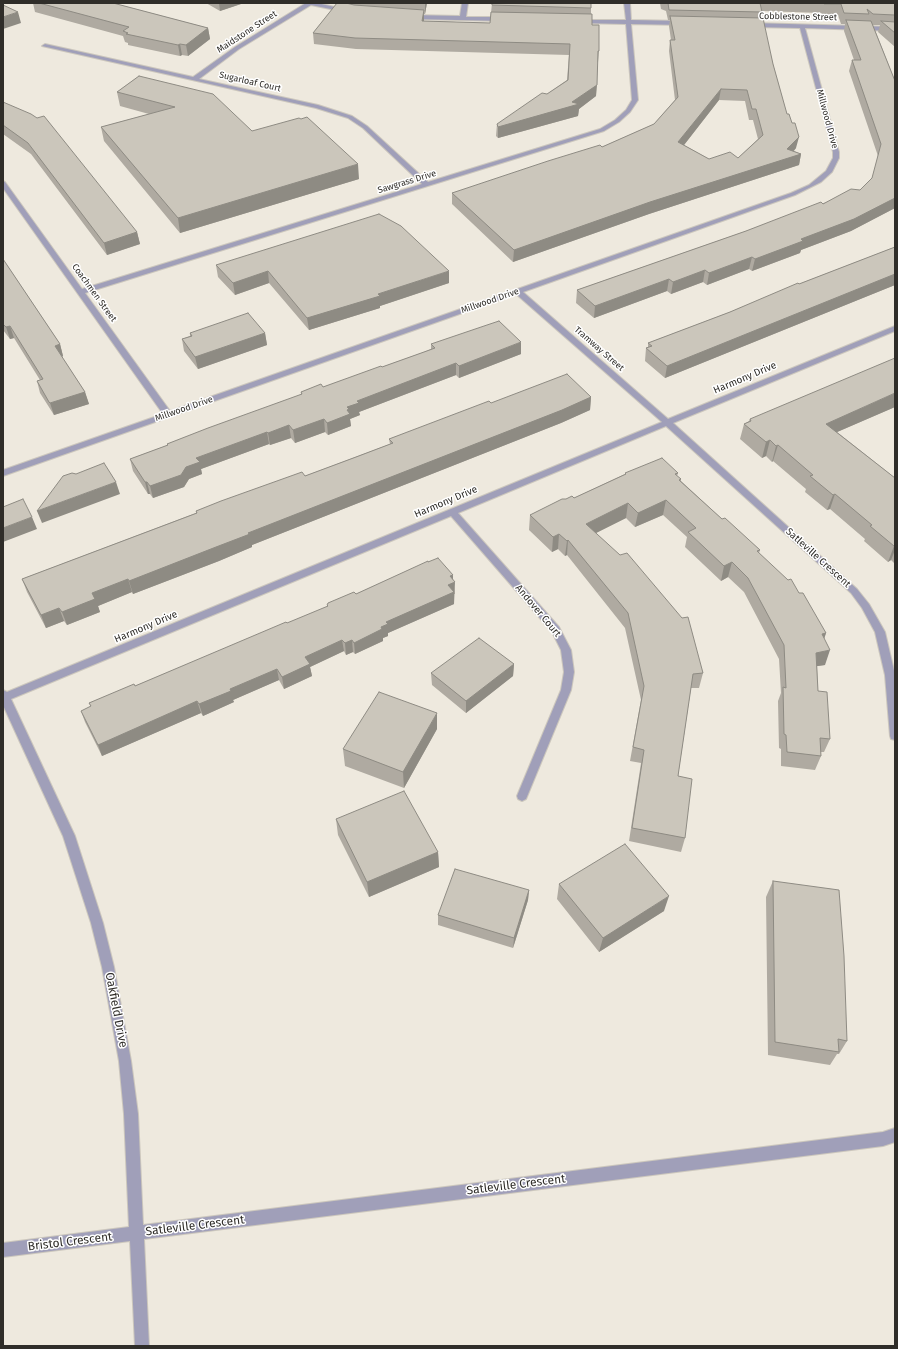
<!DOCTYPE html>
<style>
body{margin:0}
#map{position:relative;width:898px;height:1349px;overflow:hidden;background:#eee9de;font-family:"Fira Sans",sans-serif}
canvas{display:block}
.frame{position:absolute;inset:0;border:4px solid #2f2d29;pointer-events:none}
</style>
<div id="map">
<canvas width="898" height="1349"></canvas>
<div class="frame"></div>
</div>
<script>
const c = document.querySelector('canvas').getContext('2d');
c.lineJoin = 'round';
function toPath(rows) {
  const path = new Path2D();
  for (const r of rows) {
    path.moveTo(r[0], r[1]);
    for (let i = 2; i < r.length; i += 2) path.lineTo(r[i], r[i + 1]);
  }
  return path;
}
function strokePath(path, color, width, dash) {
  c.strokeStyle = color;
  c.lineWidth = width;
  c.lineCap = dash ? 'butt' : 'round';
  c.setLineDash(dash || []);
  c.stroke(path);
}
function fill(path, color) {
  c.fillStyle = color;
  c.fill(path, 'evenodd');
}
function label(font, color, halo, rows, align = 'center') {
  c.font = font + ' "Fira Sans",sans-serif';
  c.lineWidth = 3;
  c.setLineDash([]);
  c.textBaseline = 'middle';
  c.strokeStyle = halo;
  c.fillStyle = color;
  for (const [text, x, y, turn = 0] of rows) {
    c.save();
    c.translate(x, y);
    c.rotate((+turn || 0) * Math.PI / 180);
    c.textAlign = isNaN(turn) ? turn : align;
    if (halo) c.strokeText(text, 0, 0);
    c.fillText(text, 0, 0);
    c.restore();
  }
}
const minor = toPath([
 [306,3,317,3,348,10,345,12,311,5,239,49,199,79,318,105,352,116,367,126,428,182,600,129,615,120,626,110,632,100,626,24,579,23,577,22,577,20,626,20,624,3,630,3,631,20,683,21,686,23,683,25,631,24,638,100,630,112,619,122,604,131,85,293,170,411,791,193,809,185,826,171,833,158,833,152,800,28,753,27,750,25,753,23,895,27,895,31,805,28,839,152,839,158,832,172,821,182,795,195,523,292,668,419,895,326,895,331,673,423,857,589,869,604,885,632,895,675,895,740,891,739,890,736,885,675,875,632,862,608,851,593,666,426,458,513,559,627,571,650,574,672,571,690,526,799,522,801,518,799,517,796,561,690,564,672,561,650,552,632,451,516,11,699,75,836,103,923,114,967,131,1061,138,1114,143,1225,883,1132,895,1128,895,1142,883,1146,144,1239,149,1346,135,1346,130,1241,3,1257,3,1243,129,1227,124,1114,119,1061,102,967,91,923,63,836,3,705,3,690,7,692,662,422,516,294,3,476,3,470,163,414,3,188,3,181,5,182,82,289,422,184,363,128,348,118,316,108,42,46,45,44,193,77,235,47,306,3],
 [462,3,468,3,466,17,503,17,506,19,503,21,411,19,408,17,411,15,460,16,462,3]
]);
const wall = toPath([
 [33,3,113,3,208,28,210,39,188,56,182,55,180,56,128,45,128,43,125,42,123,36,35,12],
 [206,3,244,3,220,11],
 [337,3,427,3,425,14,424,14,424,21,490,23,492,3,591,8,591,14,592,25,599,51,598,62,597,62,596,96,579,109,578,116,498,138,496,136,497,124,547,94,567,80,569,55,356,49,314,44,313,33],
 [660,3,895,3,895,47,878,32,880,25,873,25,895,81,895,208,851,231,801,250,800,253,752,271,749,269,707,285,703,282,671,294,667,291,594,318,576,303,577,290,746,231,860,190,872,178,878,156,849,71,852,60,854,60,844,31,845,24,841,24,838,15,822,14,821,13,762,11,761,18,773,64,796,148,794,151,801,154,799,165,649,214,513,262,452,204,452,193,602,147,654,124,675,100,669,51,670,40,671,40,669,26,670,20,668,20,666,11,661,9],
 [719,100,745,101,749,120,753,120,758,139,738,158,709,159,684,145],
 [139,76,252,131,359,179,180,233,104,141,101,127,149,114,120,106,117,92],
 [3,102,137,232,140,244,107,255,31,154,3,134],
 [895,247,895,285,665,378,645,361,646,348,648,348,648,343,730,312,799,284],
 [3,259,60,344,63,356,62,357,85,392,89,404,54,415,40,393,37,381,40,380,14,338,10,339,3,330],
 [216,265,449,283,380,306,380,308,309,330,269,283,235,295,218,277],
 [190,333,265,333,267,345,198,369,184,351,182,339,190,336],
 [431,344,521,354,459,378,456,375,359,412,360,415,350,419,351,426,328,435,325,432,295,443,291,438,270,445,269,444,201,469,202,474,189,479,184,487,153,498,150,494,148,494,133,471,130,459,168,445,167,444,301,395,301,392,323,387,382,367,424,352,431,349],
 [591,397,590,410,561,423,252,545,252,547,219,561,133,594,132,592,98,606,100,612,67,625,64,621,46,628,27,592,22,579,196,513,196,511,305,476,390,444,389,439,491,403],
 [895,407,837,432,895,478,895,564,891,560,888,562,864,541,865,539,830,509,827,510,805,492,806,489,773,461,772,462,766,456,762,458,740,439,744,424,749,421,750,419],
 [625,473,678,473,677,476,681,479,681,481,722,519,760,550,759,553,799,593,826,633,824,639,825,665,817,666,818,691,830,739,824,752,821,752,821,756,815,770,781,766,781,749,779,748,778,701,781,693,779,659,744,592,728,577,721,581,685,547,687,537,663,515,635,527,626,518,596,533,703,673,699,688,691,688,678,776,685,838,681,852,629,841,641,763,630,761,641,700,625,628,567,555,565,556,558,549,552,552,529,530,530,515,566,499,574,498,625,474],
 [428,562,453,579,455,594,454,594,454,604,388,633,388,636,383,638,383,641,355,654,353,652,346,655,344,651,310,667,312,676,284,689,279,680,233,700,234,702,203,716,201,713,102,756,85,722,81,711,91,707,89,703,135,686,327,607,327,605,356,594],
 [514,664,513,676,466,713,432,685,431,673],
 [437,729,404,788,345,766,343,749],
 [336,819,438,852,439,867,369,897,338,835],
 [773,881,847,1041,839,1054,837,1054,830,1065,768,1055,766,897],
 [559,884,664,911,599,952,557,899],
 [529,890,528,900,513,948,438,925,438,915]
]);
const shadedWall = toPath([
 [219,3,244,3,220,11],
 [425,3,427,3,425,14],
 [424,10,424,21,422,32,422,21],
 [18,12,21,23,3,29,3,17],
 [208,28,210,39,188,56,186,45],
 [180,44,182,55,180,56,178,45],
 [597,85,596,96,579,109,578,116,498,138,498,127,572,102],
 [721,89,719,100,677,154,678,142],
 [799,137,796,148,787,158,801,154,799,165,649,214,513,262,514,250,787,149],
 [358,164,359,179,180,233,178,218],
 [895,198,895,208,851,231,801,250,800,253,752,271,755,259],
 [137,232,140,244,107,255,104,243],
 [752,257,749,269,707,285,709,273],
 [705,270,703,282,671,294,673,282],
 [268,271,269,283,235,295,233,283],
 [449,271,449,283,380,306,380,308,309,330,307,318,378,294],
 [895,274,895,285,665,378,667,366],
 [669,279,667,291,594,318,595,306],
 [10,326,14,338,10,339,6,327],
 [265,333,267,345,198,369,195,357],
 [521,342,521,354,459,378,459,366],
 [60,344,63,356,59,358,55,346],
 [456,363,456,375,359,412,360,415,350,419,351,426,328,435,327,423,347,407,357,401],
 [85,392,89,404,54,415,50,403],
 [895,393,895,407,821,439,826,424],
 [591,397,590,410,561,423,252,545,252,547,219,561,133,594,129,581,248,533],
 [324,419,325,432,295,443,293,430],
 [289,425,291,438,270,445,268,433],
 [267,432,269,444,201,469,202,474,189,479,184,487,153,498,150,486,186,467,196,458],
 [770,440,766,456,762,458,766,442],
 [778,445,773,461,772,462,776,446],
 [116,482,120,494,42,523,37,511],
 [145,482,147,482,150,494,148,494],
 [835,494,830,509,827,510,833,495],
 [666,500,663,515,635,527,638,513],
 [628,503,626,518,584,539,586,524],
 [32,517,37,529,3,542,3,528],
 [559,534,558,549,552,552,553,537],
 [568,540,567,555,565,556,567,541],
 [894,546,895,546,895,550,891,560,888,562],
 [732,562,728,577,721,581,724,566],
 [453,575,453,583,455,582,454,604,388,633,388,636,383,638,383,641,355,654,354,643,381,627,386,622,448,585,450,576],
 [128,579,132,592,98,606,100,612,67,625,62,612,92,593],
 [59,608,64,621,46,628,41,615],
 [826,633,821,648,822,634],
 [342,640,344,651,310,667,312,676,284,689,282,677,305,657],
 [352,640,353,652,346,655,345,643],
 [830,650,825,665,811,667,816,653],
 [514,664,513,676,466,713,466,701],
 [277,669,279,680,233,700,234,702,203,716,199,704,230,689],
 [197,701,201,713,102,756,98,745],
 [437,713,437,729,404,788,403,772],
 [438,852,439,867,369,897,367,882],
 [529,890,528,900,513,948,514,938],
 [669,896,664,911,599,952,603,938]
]);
const building = toPath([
 [39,3,113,3,208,28,186,45,180,44,178,45,126,34,128,33,123,31,129,27,39,3],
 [337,3,346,3,354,5,424,10,422,21,490,23,491,12,592,14,592,25,599,25,599,51,598,51,597,85,572,102,579,104,498,127,497,124,542,93,547,94,568,80,570,44,355,38,313,33,337,3],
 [492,3,591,3,591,8,492,5,492,3],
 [668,3,760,3,762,12,669,10,668,3],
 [824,3,895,3,895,15,873,14,867,9,869,14,844,13,841,4,824,4,824,3],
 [3,5,18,12,3,17,3,5],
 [670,16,763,18,773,64,787,114,789,114,792,123,795,123,799,137,787,149,801,154,650,202,514,250,452,193,548,161,600,145,602,147,654,124,678,97,670,40,675,40,670,16],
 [721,89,747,90,752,109,756,109,763,135,738,158,730,152,709,159,678,142,721,89],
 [846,20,871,21,895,81,895,198,854,219,801,239,803,241,755,259,752,257,709,273,705,270,673,282,669,279,595,306,577,290,746,231,821,202,823,204,851,189,860,190,872,178,881,144,852,60,861,60,846,20],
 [881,21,895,22,895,33,881,21],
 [139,76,213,94,252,131,299,118,301,119,307,117,358,164,178,218,101,127,175,107,117,92,139,76],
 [3,102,31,114,37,118,44,116,137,232,104,243,28,143,3,125,3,102],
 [379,214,401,226,449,271,378,294,380,296,307,318,268,271,233,283,216,265,379,214],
 [895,247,895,274,667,366,646,348,652,346,648,343,730,312,798,283,799,284,895,247],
 [3,259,60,344,55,346,85,392,50,403,49,402,37,381,43,379,10,326,6,327,3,324,3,259],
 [248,313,265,333,195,357,182,339,192,336,190,333,248,313],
 [499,321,521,342,459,366,456,363,357,401,359,403,347,407,349,409,347,410,350,414,327,423,324,419,293,430,289,425,268,433,267,432,196,458,200,462,186,467,181,475,150,486,147,482,145,482,130,459,168,445,167,444,208,428,302,394,301,392,321,384,323,387,381,366,382,367,424,352,435,348,431,344,487,325,499,321],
 [895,358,895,393,826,424,895,478,895,546,894,546,870,526,872,525,835,494,833,495,810,476,813,475,778,445,776,446,770,440,766,442,744,424,751,421,750,419,895,358],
 [567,374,591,397,562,410,248,533,250,534,216,547,129,581,128,579,92,593,95,599,62,612,59,608,41,615,22,579,197,513,196,511,221,501,302,472,305,476,356,457,393,443,389,439,489,401,491,403,567,374],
 [662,458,678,473,675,474,681,479,679,480,722,519,725,518,760,550,757,551,788,580,791,579,799,593,803,593,826,633,822,634,830,650,816,653,818,691,827,692,830,739,820,738,821,756,787,752,786,735,784,734,783,687,786,688,784,645,748,578,732,562,724,566,688,532,696,528,666,500,638,513,628,503,586,524,620,555,627,553,682,618,688,617,703,673,693,674,678,776,692,779,685,838,632,828,644,750,633,747,644,686,628,613,568,540,567,541,559,534,553,537,530,515,562,499,566,499,572,496,574,498,626,474,625,473,662,458],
 [104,463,116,482,37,511,63,476,72,473,76,474,104,463],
 [23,499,32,517,3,528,3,507,23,499],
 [438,558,453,575,450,576,455,582,448,585,454,592,386,622,388,624,381,627,382,629,354,643,352,640,345,643,342,640,305,657,310,664,282,677,277,669,230,689,231,691,199,704,197,701,98,745,81,711,91,706,89,703,134,684,135,686,286,622,287,623,328,606,327,605,328,603,354,592,356,594,428,561,428,562,438,558],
 [479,638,514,664,466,701,431,673,479,638],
 [379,692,437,713,403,772,343,749,379,692],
 [404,791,438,852,367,882,336,819,404,791],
 [625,844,669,896,603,938,559,884,625,844],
 [455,869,529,890,514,938,438,915,455,869],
 [773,881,839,890,844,956,847,1041,838,1039,839,1052,775,1042,773,881]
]);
const farStreetnames = [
 ["Cobblestone Street",798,17,1],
 ["Maidstone Street",247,32,-33],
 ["Sugarloaf Court",250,82,13],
 ["Millwood Drive",827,119,75],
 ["Sawgrass Drive",407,182,-17],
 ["Coachmen Street",94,293,54],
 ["Millwood Drive",490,301,-19],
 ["Tramway Street",599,349,41],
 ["Millwood Drive",184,409,-19]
];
const streetNames = [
 ["Harmony Drive",745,378,-23],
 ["Harmony Drive",446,502,-23],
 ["Satleville Crescent",818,558,42],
 ["Andover Court",538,611,50],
 ["Harmony Drive",146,627,-23]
];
const nearStreetnames = [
 ["Oakfield Drive",116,1010,79],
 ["Satleville Crescent",516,1185,-7],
 ["Satleville Crescent",195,1226,-7],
 ["Bristol Crescent",70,1242,-7]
];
strokePath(minor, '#ccc7bd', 2);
fill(minor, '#a09fb9');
fill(wall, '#afaaa1');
fill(shadedWall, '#8e8b83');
fill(building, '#cbc6bb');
strokePath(building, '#8e8b83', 1);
label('9px', '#2f2d29', '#fff', farStreetnames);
label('10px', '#2f2d29', '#fff', streetNames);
label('12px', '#2f2d29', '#fff', nearStreetnames);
</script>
